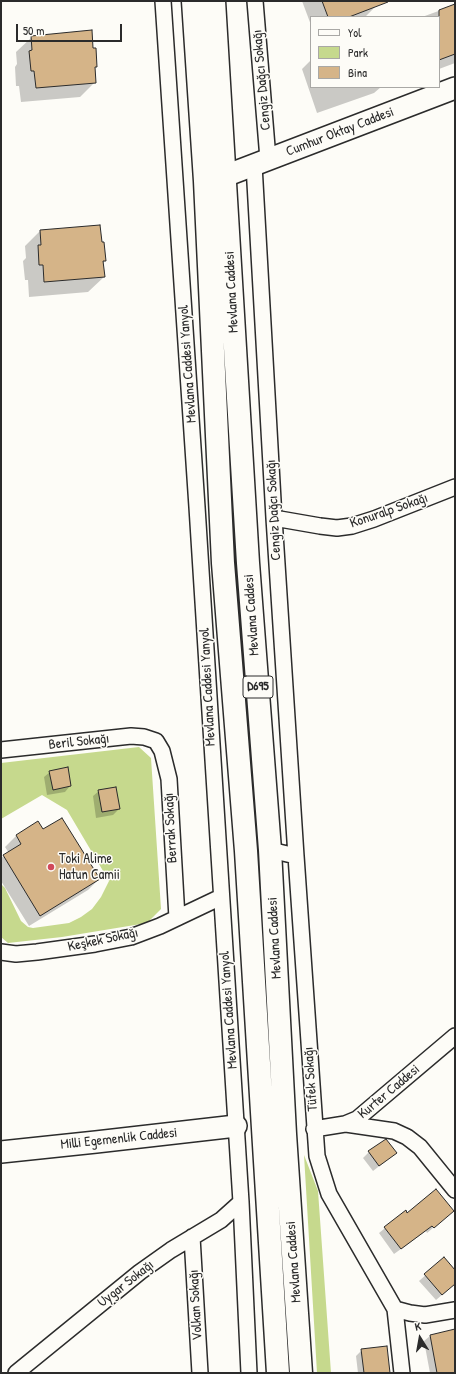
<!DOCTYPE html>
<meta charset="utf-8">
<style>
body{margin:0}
#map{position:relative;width:456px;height:1374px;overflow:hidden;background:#fdfcf7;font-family:"Patrick Hand",sans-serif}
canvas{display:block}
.frame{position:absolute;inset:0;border:2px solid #2b2b2b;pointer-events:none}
.legend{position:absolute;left:310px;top:16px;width:130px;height:72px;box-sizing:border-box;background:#fdfcf7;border:1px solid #a9a8a5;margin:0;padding:5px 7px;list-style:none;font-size:12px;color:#2b2b2b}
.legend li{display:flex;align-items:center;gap:8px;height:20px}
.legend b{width:20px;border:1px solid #a9a8a5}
.north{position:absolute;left:400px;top:1318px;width:40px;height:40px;-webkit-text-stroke:3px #fdfcf7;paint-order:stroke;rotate:349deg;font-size:11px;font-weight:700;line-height:16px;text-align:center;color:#2b2b2b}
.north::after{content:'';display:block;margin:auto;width:14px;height:18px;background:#2b2b2b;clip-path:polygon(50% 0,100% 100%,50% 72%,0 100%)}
.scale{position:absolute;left:16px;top:24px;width:106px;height:18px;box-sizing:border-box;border:2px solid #2b2b2b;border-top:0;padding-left:5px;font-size:12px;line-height:14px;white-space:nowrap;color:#2b2b2b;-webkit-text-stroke:3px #fdfcf7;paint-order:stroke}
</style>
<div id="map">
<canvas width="456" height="1374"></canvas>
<div class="frame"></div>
<ul class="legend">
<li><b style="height:5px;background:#fdfcf7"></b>Yol</li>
<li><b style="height:11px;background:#c6d98d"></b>Park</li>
<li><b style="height:11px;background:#d5b488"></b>Bina</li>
</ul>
<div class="north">K</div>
<div class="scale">50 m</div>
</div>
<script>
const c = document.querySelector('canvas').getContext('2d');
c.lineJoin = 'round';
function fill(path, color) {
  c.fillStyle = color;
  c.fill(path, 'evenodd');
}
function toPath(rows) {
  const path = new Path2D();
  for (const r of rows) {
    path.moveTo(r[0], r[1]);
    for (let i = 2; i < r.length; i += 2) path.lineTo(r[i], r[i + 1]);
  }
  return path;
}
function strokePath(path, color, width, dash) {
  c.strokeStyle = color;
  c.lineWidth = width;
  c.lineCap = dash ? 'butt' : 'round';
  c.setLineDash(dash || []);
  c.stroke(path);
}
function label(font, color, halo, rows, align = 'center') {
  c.font = font + ' "Patrick Hand",sans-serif';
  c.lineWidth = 3;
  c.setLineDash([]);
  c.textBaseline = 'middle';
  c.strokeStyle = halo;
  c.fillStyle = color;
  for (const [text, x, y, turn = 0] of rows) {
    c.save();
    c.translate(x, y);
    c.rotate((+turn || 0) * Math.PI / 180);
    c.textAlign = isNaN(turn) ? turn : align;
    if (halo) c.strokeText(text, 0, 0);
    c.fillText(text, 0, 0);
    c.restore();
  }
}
const green = toPath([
 [139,747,151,758,161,909,147,923,62,937,8,943,1,937,1,884,5,888,21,921,28,927,33,928,69,923,81,917,92,909,101,897,109,881,67,810,42,795,1,819,1,763],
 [304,1155,318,1191,331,1373,317,1373]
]);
const shadow = toPath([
 [302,1,374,1,376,6,365,17,311,17,311,25],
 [455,5,455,63,439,69,439,17,422,17],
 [32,37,92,49,96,66,94,69,95,82,80,97,21,102,19,86,16,86,15,67,17,64,16,52],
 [311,60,311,87,381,87,374,93,317,113,302,69],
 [99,226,105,261,103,263,104,277,88,292,29,297,28,280,25,280,23,261,26,258,25,246,40,231],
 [67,769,70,786,65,792,47,795,44,777,50,772],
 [99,791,119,809,113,815,96,818,93,796],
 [38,823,43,831,99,879,88,890,29,926,1,881,1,858,9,853,5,847,16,836],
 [369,1152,396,1153,373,1171,363,1158],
 [453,1211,427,1233,426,1231,394,1254,379,1233,405,1212,407,1214],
 [444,1259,455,1271,455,1284,436,1300,419,1281],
 [455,1330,455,1373,430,1373,424,1341,430,1336],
 [362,1350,389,1373,358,1373,356,1356]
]);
const building = toPath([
 [322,1,388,1,388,2,349,17,328,17,322,1],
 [455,4,455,54,439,60,439,10,455,4],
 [92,30,93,48,96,48,97,67,95,67,96,83,36,88,34,71,31,71,29,51,32,50,31,36,92,30],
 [100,225,102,242,104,242,106,261,103,261,105,277,44,282,43,265,39,265,38,245,41,245,40,230,100,225],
 [68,767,71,786,53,790,49,771,68,767],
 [116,787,120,809,102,812,98,790,116,787],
 [62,818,100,879,40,916,3,855,21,844,16,835,38,821,43,829,62,818],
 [386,1139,397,1153,379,1166,368,1151,386,1139],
 [436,1189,454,1211,434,1228,432,1226,401,1249,384,1227,406,1210,407,1213,436,1189],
 [444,1257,455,1270,455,1284,442,1295,424,1274,444,1257],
 [455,1329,455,1373,437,1373,430,1335,455,1329],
 [387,1346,390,1373,364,1373,361,1349,387,1346]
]);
const street = toPath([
 [163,1,197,507,241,1202,249,1373],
 [255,1,268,159],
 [254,165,274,518,296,856],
 [274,518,320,526,337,528,352,526,374,519,455,487],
 [1,750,131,736,144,737,156,741,162,751,169,779,177,918],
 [270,850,296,856,317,1156,329,1194,395,1309,402,1373],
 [1,952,16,954,37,952,95,944,131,937,160,926,221,897],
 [346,1124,394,1131,407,1137,420,1147,455,1190],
 [314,1129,345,1124,357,1119,455,1036],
 [192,1237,200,1373],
 [395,1309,410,1313,425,1315,455,1310],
 [16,1373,140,1272,171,1250,221,1220,241,1202]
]);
const secondary = toPath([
 [225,176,455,88],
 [1,1152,96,1142,236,1126]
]);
const primary = toPath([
 [193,1,205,181,223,563,246,851,278,1373],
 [214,1,248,563,270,850,285,1134,301,1373]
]);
const markers = [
 [51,867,4,"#d1495b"]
];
const shields = [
 [258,687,30]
];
const shieldNames = [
 ["D695",258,687]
];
const streetNames = [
 ["Cengiz Dağcı Sokağı",262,80,-95],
 ["Cumhur Oktay Caddesi",340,132,-21],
 ["Mevlana Caddesi",232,292,-93],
 ["Mevlana Caddesi Yanyol",188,364,-94],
 ["Cengiz Dağcı Sokağı",274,510,-93],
 ["Konuralp Sokağı",389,511,-19],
 ["Mevlana Caddesi",252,615,-94],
 ["Mevlana Caddesi Yanyol",208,687,-93],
 ["Beril Sokağı",79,742,-6],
 ["Berrak Sokağı",171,828,-93],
 ["Mevlana Caddesi",275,938,-93],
 ["Keşkek Sokağı",103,940,-12],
 ["Mevlana Caddesi Yanyol",229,1010,-94],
 ["Tüfek Sokağı",311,1079,-94],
 ["Kurter Caddesi",389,1092,-40],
 ["Milli Egemenlik Caddesi",119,1139,-6],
 ["Mevlana Caddesi",294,1262,-94],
 ["Uygar Sokağı",126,1284,-38],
 ["Volkan Sokağı",196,1305,-93]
];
const poiNames = [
 ["Toki Alime",59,859],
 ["Hatun Camii",59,875]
];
fill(green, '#c6d98d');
fill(shadow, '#0003');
fill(building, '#d5b488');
strokePath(building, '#2b2b2b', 1);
strokePath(street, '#2b2b2b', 18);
strokePath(secondary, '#2b2b2b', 24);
strokePath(primary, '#2b2b2b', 25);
strokePath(street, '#fdfcf7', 15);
strokePath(secondary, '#fdfcf7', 21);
strokePath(primary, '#fdfcf7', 22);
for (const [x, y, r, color] of markers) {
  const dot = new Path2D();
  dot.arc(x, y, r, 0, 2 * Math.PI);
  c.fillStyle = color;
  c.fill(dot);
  strokePath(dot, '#fdfcf7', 1.5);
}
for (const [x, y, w] of shields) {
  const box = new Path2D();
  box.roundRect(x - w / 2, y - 11, w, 22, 3);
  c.fillStyle = '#fdfcf7';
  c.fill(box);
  strokePath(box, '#2b2b2b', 1);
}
label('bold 13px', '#2b2b2b', null, shieldNames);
label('14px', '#2b2b2b', '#fdfcf7', streetNames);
label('14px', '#2b2b2b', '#fdfcf7', poiNames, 'left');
</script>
